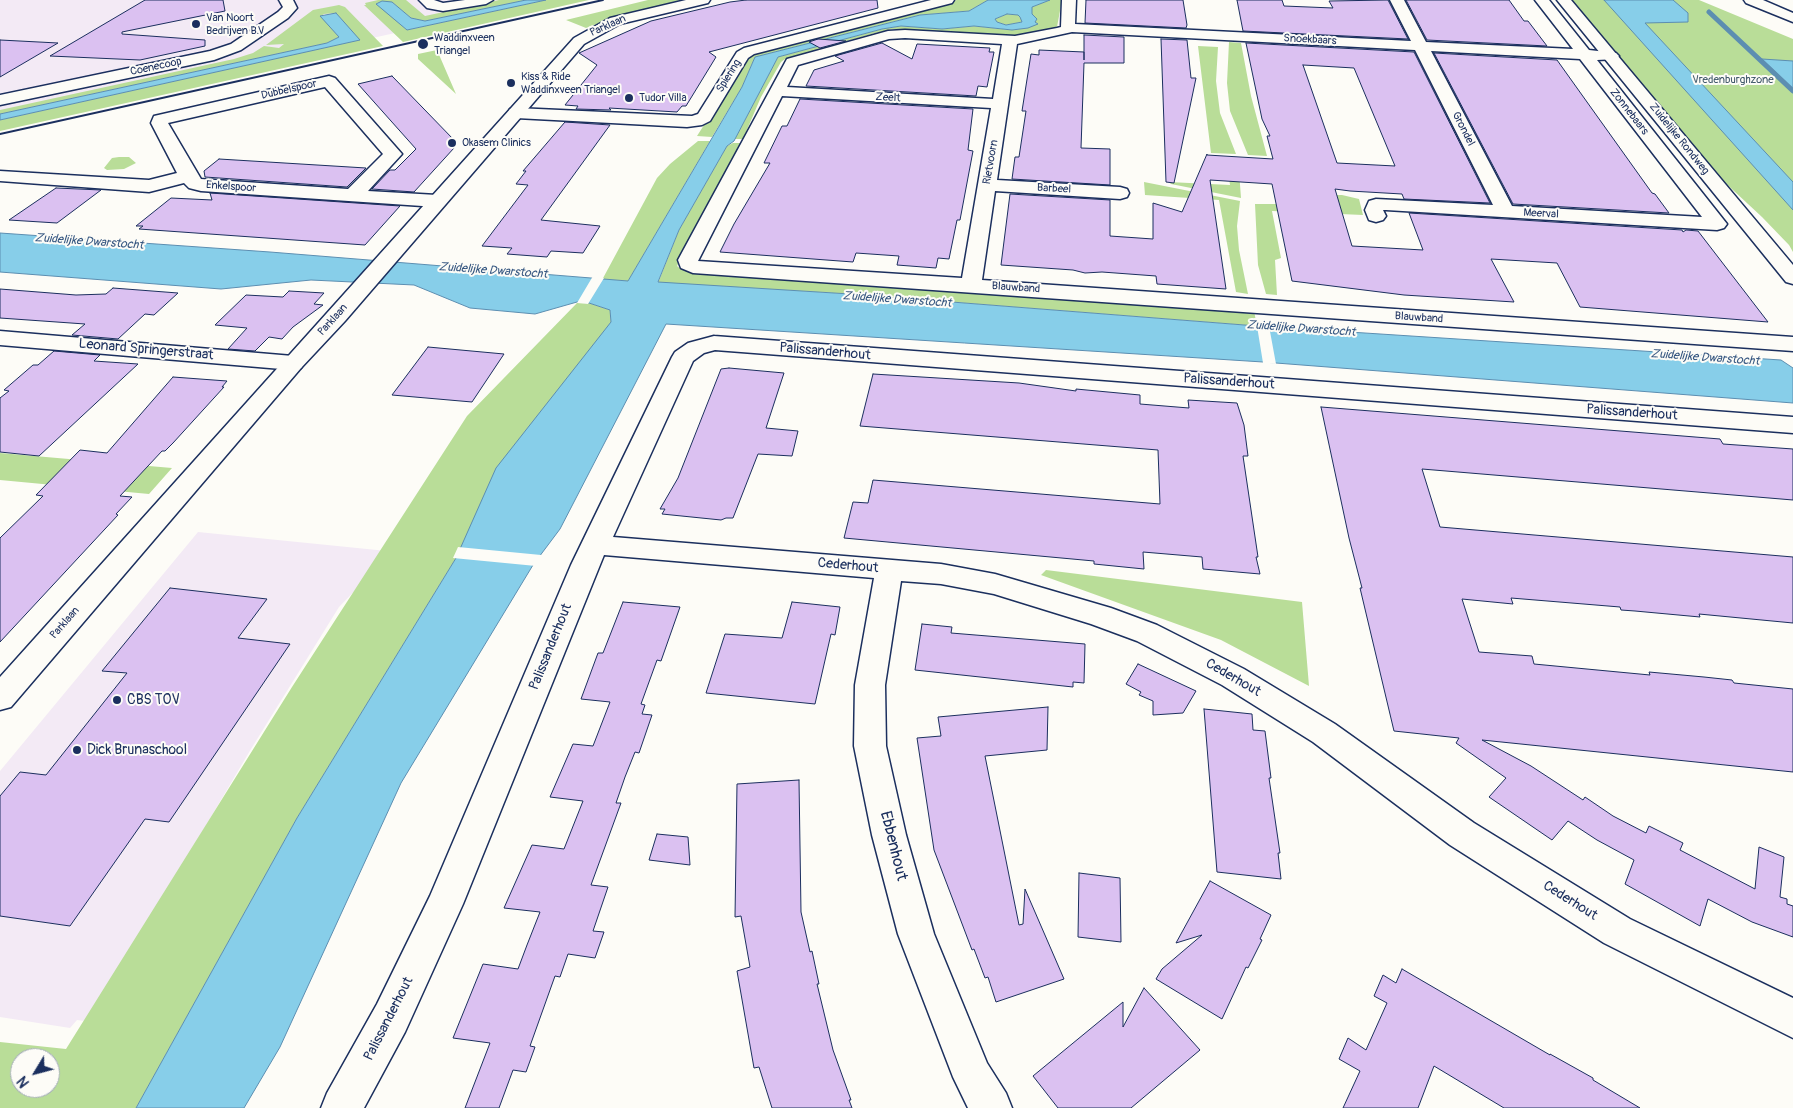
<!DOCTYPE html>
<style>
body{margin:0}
#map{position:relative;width:1793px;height:1108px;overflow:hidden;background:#fdfcf7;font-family:Pangolin,sans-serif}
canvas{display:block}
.north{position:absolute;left:10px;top:1048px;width:50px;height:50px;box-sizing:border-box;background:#fdfcf7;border:1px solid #a3aaba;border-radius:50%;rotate:233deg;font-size:14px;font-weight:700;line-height:20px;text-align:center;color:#1b2f5e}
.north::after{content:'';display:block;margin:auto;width:18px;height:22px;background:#1b2f5e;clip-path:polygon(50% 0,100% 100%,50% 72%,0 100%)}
</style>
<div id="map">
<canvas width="1793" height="1108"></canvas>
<div class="north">N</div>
</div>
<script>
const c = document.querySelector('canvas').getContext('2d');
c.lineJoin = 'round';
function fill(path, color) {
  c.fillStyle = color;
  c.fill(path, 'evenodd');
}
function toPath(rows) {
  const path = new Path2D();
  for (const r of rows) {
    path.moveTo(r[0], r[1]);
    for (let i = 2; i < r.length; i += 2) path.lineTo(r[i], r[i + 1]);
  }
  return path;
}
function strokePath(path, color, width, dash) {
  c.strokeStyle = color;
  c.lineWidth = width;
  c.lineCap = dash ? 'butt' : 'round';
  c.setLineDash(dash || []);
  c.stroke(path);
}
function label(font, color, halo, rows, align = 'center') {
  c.font = font + ' Pangolin,sans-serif';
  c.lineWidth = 4;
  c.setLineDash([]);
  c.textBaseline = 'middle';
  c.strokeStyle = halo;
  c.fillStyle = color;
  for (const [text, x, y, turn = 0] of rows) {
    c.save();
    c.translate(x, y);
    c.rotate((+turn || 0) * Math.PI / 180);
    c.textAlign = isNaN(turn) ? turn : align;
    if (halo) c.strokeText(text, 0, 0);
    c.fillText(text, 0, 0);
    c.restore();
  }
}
const built = toPath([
 [0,0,545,0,0,120],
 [198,532,387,551,373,572,339,607,251,749,155,912,93,1022,77,1020,70,1028,0,1017,0,771]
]);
const green = toPath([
 [378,0,406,0,425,16,499,0,526,0,425,21,411,18,392,2,377,3,407,30,546,0,589,0,403,42,364,5,366,5,365,3],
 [648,0,689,0,613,18,586,28,566,20],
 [957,0,988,0,969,11,920,15,755,57,742,87,712,137,697,136,748,56],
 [1050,0,1062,0,1057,27,1050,31,1017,36,893,29,875,33,785,59,781,62,761,97,743,139,735,139,778,57,882,29,901,26,942,29,974,26,1012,30,1027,28,1037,19,1032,14,1032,7],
 [1571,0,1699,0,1793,39,1793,252,1789,245,1762,217,1720,178],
 [339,5,345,7,383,46,0,131,0,120,359,40,336,13,324,14,321,16,339,37,327,43,0,114,0,110,234,59,253,53,264,46,279,48,284,44,266,45,313,10],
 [1007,14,1018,15,1022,20,1022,22,1006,25,997,22,995,19],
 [1229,42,1241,43,1251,96,1267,156,1248,155,1230,111,1227,83],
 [1198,46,1218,47,1216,81,1220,113,1236,154,1211,153],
 [437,50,456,94,418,59,418,54],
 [698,141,710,141,628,281,602,280,657,178,670,164],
 [733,143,741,143,677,266,681,269,1254,311,1257,326,850,294,658,283,679,230,727,146],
 [119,157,129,157,136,163,124,169,107,170,104,168,112,158],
 [1226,157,1238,157,1241,198,1171,184,1169,182,1230,185],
 [1144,182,1240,201,1237,226,1239,250,1248,294,1236,292,1219,200,1145,195],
 [1328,195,1342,195,1359,199,1363,215,1272,211,1281,258,1275,260,1277,295,1266,294,1258,265,1255,204,1284,204],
 [577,303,589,303,610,310,611,322,456,558,297,818,136,1108,0,1108,0,1042,66,1049,292,687,467,416],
 [20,1058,50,1058,50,1088,20,1088],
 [0,453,172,468,149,494,0,480],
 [1046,570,1302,602,1309,686,1221,640,1041,575]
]);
const water = toPath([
 [526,0,546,0,407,30,376,4,382,1,392,2,411,18,425,21,526,0],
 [988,0,1050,0,1032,7,1032,14,1037,19,1035,22,1038,24,1028,28,1012,30,974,26,942,29,901,26,882,29,778,57,734,141,727,146,679,230,658,282,850,294,1257,326,1781,360,1793,368,1793,403,1263,362,666,324,560,529,533,565,401,783,280,1047,244,1108,136,1108,297,818,456,558,496,468,611,322,610,310,589,303,577,302,535,314,470,308,414,285,311,280,221,289,0,272,0,233,270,252,628,281,742,87,755,57,920,15,969,11,988,0],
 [1007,14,1018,15,1020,17,1022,22,1006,25,997,22,995,19,1007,14],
 [1604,0,1673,0,1688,13,1688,22,1645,23,1793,182,1793,210,1604,0],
 [336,13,360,40,0,120,0,114,327,43,339,37,320,16,336,13],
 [1762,59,1793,61,1793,89,1762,59]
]);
const pier = toPath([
 [593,276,604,278,588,304,577,303],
 [1257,326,1269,326,1276,364,1263,363],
 [458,547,541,555,544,556,536,566,453,558]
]);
const stream = toPath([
 [1709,12,1793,91]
]);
const building = toPath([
 [145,0,223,0,225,11,122,32,122,34,205,40,205,46,140,60,50,56,145,0],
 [746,0,877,0,878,8,709,52,716,57,686,106,682,106,677,112,609,108,611,110,576,109,578,106,565,105,597,65,579,53,651,21,730,2,746,0],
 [1086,0,1183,0,1187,25,1186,28,1085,23,1086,0],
 [1237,0,1282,0,1284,6,1333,8,1329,1,1388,0,1408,39,1243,31,1237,0],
 [1406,0,1509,0,1524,21,1528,21,1547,46,1427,40,1406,0],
 [1084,35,1124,37,1124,63,1084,63,1081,148,1110,149,1110,185,1012,179,1015,157,1019,157,1026,111,1022,111,1031,54,1039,55,1039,50,1084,52,1084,60,1084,35],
 [818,39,846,41,820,48,809,42,818,39],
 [1161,39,1187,40,1191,78,1196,78,1174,183,1166,182,1161,39],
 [0,40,58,43,0,77,0,40],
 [882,43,912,59,917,44,990,48,989,52,994,52,987,87,978,86,976,96,806,86,814,70,844,61,835,56,882,43],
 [1246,43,1414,52,1490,203,1404,199,1402,194,1350,191,1335,189,1352,246,1423,250,1409,213,1682,230,1683,232,1686,230,1698,231,1768,322,1580,307,1557,263,1491,259,1514,302,1404,295,1292,281,1272,184,1210,180,1226,289,1157,284,1156,276,1102,272,1085,273,1073,270,1001,265,1010,194,1110,200,1110,236,1153,239,1153,203,1182,212,1207,154,1207,155,1273,159,1267,136,1270,136,1262,119,1246,43],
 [1303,65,1354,68,1395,166,1337,163,1303,65],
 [1434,53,1557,60,1652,193,1655,194,1669,213,1513,204,1434,53],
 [392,76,454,140,454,148,414,192,372,189,390,170,395,170,416,149,358,84,392,76],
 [800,99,973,109,968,150,973,151,960,220,957,220,949,259,938,258,936,268,897,265,899,256,856,253,853,262,720,252,734,224,770,163,764,163,782,126,787,126,800,99],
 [565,122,610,125,541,220,600,226,583,253,551,251,547,257,507,254,512,248,482,246,528,185,516,184,526,171,523,171,565,122],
 [219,159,366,168,347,187,205,177,204,171,219,159],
 [56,188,101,190,57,223,9,220,56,188],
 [210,193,400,206,365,245,139,229,143,226,136,226,171,198,212,200,210,193],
 [113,288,178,293,154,315,145,314,118,339,72,335,85,324,0,318,0,289,76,295,106,294,113,288],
 [289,291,324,293,314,304,323,305,293,327,282,339,269,337,255,351,228,349,247,328,215,325,246,295,283,297,289,291],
 [428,347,504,354,472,402,392,395,428,347],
 [54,351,100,355,94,361,138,364,39,456,0,452,0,398,9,391,4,390,33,365,38,365,54,351],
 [729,368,784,373,766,428,798,431,792,456,758,454,733,518,726,518,721,520,662,514,665,509,660,509,678,478,721,369,729,368],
 [873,374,1019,383,1076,391,1076,389,1140,395,1140,404,1189,408,1188,400,1237,403,1244,425,1248,456,1243,456,1258,557,1256,557,1260,574,1203,569,1202,557,1143,552,1144,569,1094,564,1094,561,844,538,853,502,868,503,873,480,1160,504,1158,450,860,426,873,374],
 [173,377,227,381,222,387,224,387,173,443,165,451,162,451,120,496,132,497,116,514,118,515,0,642,0,538,43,496,36,495,80,450,107,453,173,377],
 [1321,407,1720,439,1723,444,1793,449,1793,500,1422,469,1440,527,1793,557,1793,623,1699,614,1700,617,1635,611,1621,610,1620,607,1511,598,1513,604,1462,599,1479,652,1532,656,1534,664,1650,675,1649,672,1704,677,1732,680,1734,683,1793,689,1793,772,1482,740,1531,766,1583,800,1585,797,1613,816,1646,833,1649,826,1683,843,1680,850,1755,889,1759,847,1784,857,1780,897,1787,899,1787,904,1793,906,1793,937,1752,922,1708,899,1700,926,1625,884,1634,860,1597,840,1568,821,1552,840,1489,797,1506,778,1456,743,1459,738,1394,731,1360,588,1362,588,1349,538,1321,407],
 [170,588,267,599,238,638,290,644,169,822,145,819,70,926,0,916,0,796,20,772,46,775,127,673,102,671,170,588],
 [623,602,680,607,661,661,657,660,641,704,645,705,642,714,652,715,639,753,635,752,625,777,616,803,621,803,591,885,608,887,593,931,604,932,595,958,568,954,560,977,555,976,530,1046,535,1047,526,1072,513,1070,499,1108,465,1108,490,1043,453,1038,483,964,518,969,527,945,540,912,504,908,532,845,564,849,583,801,550,797,573,744,593,746,610,702,581,699,598,653,603,653,623,602],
 [792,602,840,607,835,635,831,634,815,704,706,693,725,634,782,638,792,602],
 [922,624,952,627,951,633,1085,644,1084,683,1073,682,1073,687,915,670,922,624],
 [1138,664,1196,691,1183,713,1153,715,1153,701,1139,695,1141,692,1126,684,1138,664],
 [1048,707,1047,750,985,756,1019,925,1023,924,1025,889,1064,979,996,1002,988,977,985,978,974,949,972,950,934,850,917,738,941,736,938,717,1048,707],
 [1204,709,1252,714,1253,730,1265,731,1271,778,1269,778,1280,853,1278,853,1281,879,1217,872,1204,709],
 [799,780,801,912,810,952,812,951,819,984,817,984,833,1050,851,1100,849,1100,852,1108,772,1108,759,1067,754,1068,737,971,750,967,741,916,735,917,737,784,799,780],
 [657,834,688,837,690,865,649,860,657,834],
 [1079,873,1120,878,1121,942,1078,937,1079,873],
 [1210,881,1271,915,1260,939,1262,940,1248,968,1246,967,1222,1019,1156,979,1162,969,1202,935,1176,943,1210,881],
 [1402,969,1550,1055,1550,1054,1593,1078,1593,1080,1640,1108,1504,1108,1434,1066,1418,1108,1343,1108,1360,1071,1339,1059,1348,1038,1366,1050,1387,1003,1374,996,1383,975,1396,983,1402,969],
 [1144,988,1200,1050,1131,1108,1058,1108,1033,1076,1123,1002,1123,1027,1144,988]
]);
const street = toPath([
 [279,0,293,0,297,8,288,18,241,50,214,60,0,105,0,95,210,51,231,44,278,12,283,7,279,0],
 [419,0,434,0,443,3,465,0,493,0,486,4,443,11,427,8,419,0],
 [931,0,954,0,952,3,754,54,748,58,710,121,702,125,687,127,516,118,510,117,508,113,510,109,516,108,692,116,698,114,737,52,744,48,931,0],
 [1062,0,1076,0,1075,24,1411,41,1390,0,1404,0,1426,42,1573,49,1535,0,1549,0,1589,50,1616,53,1619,56,1616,59,1597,60,1727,224,1724,228,1717,230,1386,210,1383,210,1386,216,1383,220,1376,222,1369,220,1365,210,1369,201,1376,199,1493,205,1415,50,1072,32,1017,44,997,180,1120,187,1127,189,1129,193,1127,197,1120,199,995,191,982,280,1793,337,1793,351,693,273,681,268,678,260,787,59,888,31,905,30,1015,36,1057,28,1061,27,1062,0],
 [905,38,1002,44,993,99,787,87,798,65,889,39,905,38],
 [1431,51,1580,59,1702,217,1512,206,1431,51],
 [782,96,991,108,962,278,698,261,782,96],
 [329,76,335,78,402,154,368,191,437,195,444,197,446,201,444,205,437,207,201,191,189,188,184,183,149,192,0,181,0,171,149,180,177,173,151,123,154,116,329,76],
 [325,87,383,154,348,189,201,179,168,123,325,87],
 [0,331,293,356,301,358,304,363,301,368,293,370,0,345,0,331],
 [714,336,1793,417,1793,433,715,350,704,353,693,361,613,537,941,564,995,574,1111,608,1157,625,1244,669,1335,724,1474,823,1630,919,1793,998,1793,1038,1604,943,1450,845,1313,742,1222,685,1137,641,1091,624,994,594,941,584,901,581,885,685,886,746,906,835,934,934,987,1063,1006,1093,1012,1108,968,1108,953,1077,898,934,872,835,854,746,855,685,874,578,604,555,463,904,405,1032,364,1108,321,1108,327,1093,377,1004,430,896,571,565,672,357,675,352,688,343,714,336]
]);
const secondary = toPath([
 [686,0,710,0,708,3,620,24,584,44,345,321,301,368,11,707,0,710,0,677,574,38,610,18,686,0],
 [1557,0,1571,0,1793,265,1793,284,1786,282,1557,0]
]);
const primary = toPath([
 [1744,0,1763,0,1793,13,1793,22,1746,3,1744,0]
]);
const rail = toPath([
 [0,134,603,0]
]);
const markers = [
 [196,24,5,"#1b2f5e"],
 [423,44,6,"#1b2f5e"],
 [511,83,5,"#1b2f5e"],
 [629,98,5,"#1b2f5e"],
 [452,143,5,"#1b2f5e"],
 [117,700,5,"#1b2f5e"],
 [77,750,5,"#1b2f5e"]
];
const farPoinames = [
 ["Van Noort",206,18],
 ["Bedrijven B.V",206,31],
 ["Waddinxveen",434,38],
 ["Triangel",434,51],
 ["Kiss & Ride",521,77],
 ["Waddinxveen Triangel",521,90],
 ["Tudor Villa",639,98],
 ["Okasem Clinics",462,143]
];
const farStreetnames = [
 ["Parklaan",608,26,-24],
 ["Snoekbaars",1310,40,3],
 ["Coenecoop",156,67,-12],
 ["Spiering",729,76,-58],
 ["Dubbelspoor",289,90,-13],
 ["Zeelt",888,98,3],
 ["Zonnebaars",1629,112,52],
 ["Grondel",1463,129,63],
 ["Zuidelijke Rondweg",1679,139,51],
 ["Rietvoorn",991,162,-80],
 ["Enkelspoor",231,187,4],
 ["Barbeel",1054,189,3],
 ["Meerval",1541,214,3],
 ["Blauwband",1016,288,4],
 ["Blauwband",1419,318,4],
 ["Parklaan",333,320,-48],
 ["Parklaan",65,623,-49]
];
const farParknames = [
 ["Vredenburghzone",1733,80]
];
const farWaternames = [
 ["Zuidelijke Dwarstocht",89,242,4],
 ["Zuidelijke Dwarstocht",493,271,4],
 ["Zuidelijke Dwarstocht",897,300,4],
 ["Zuidelijke Dwarstocht",1301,329,4],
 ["Zuidelijke Dwarstocht",1705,358,4]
];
const streetNames = [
 ["Leonard Springerstraat",146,350,5],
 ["Palissanderhout",825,352,5],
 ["Palissanderhout",1229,382,4],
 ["Palissanderhout",1632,413,4],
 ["Cederhout",848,566,5],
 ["Palissanderhout",551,647,-68],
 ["Cederhout",1233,678,30],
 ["Cederhout",1570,901,32],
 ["Palissanderhout",389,1019,-63]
];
const poiNames = [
 ["CBS TOV",127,700],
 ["Dick Brunaschool",87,750]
];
const nearStreetnames = [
 ["Ebbenhout",893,846,76]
];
fill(built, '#f3eaf5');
fill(green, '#b9dd98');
fill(water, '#87cee9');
strokePath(water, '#5c8eb1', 1);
fill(pier, '#fdfcf7');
strokePath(stream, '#5c8eb1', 5);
fill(building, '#dbc1f1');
strokePath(building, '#1b2f5e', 1);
strokePath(street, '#1b2f5e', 3);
strokePath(secondary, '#1b2f5e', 3);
strokePath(primary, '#1b2f5e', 3);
fill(street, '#fdfcf7');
fill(secondary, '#fdfcf7');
fill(primary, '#fdfcf7');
strokePath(rail, '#1b2f5e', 2);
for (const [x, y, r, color] of markers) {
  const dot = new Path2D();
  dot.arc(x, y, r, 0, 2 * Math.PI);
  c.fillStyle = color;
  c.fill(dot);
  strokePath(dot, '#fdfcf7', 2);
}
label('11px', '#1b2f5e', '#fdfcf7', farPoinames, 'left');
label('11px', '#1b2f5e', '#fdfcf7', farStreetnames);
label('11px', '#425a6c', '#fdfcf7', farParknames);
label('italic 12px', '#365781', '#fdfcf7', farWaternames);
label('14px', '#1b2f5e', '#fdfcf7', streetNames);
label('14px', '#1b2f5e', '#fdfcf7', poiNames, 'left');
label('16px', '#1b2f5e', '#fdfcf7', nearStreetnames);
</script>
